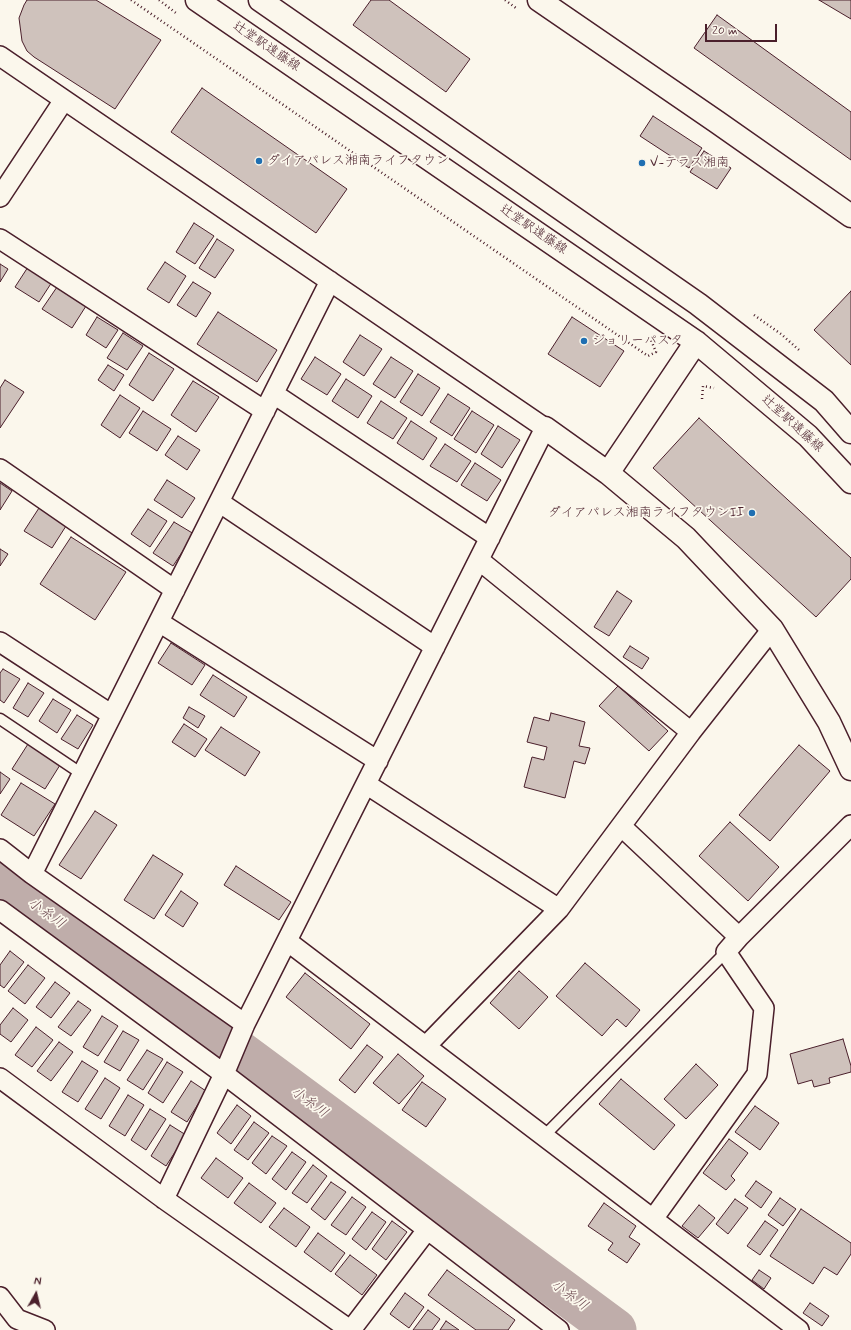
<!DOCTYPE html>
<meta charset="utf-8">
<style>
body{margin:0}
#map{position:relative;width:851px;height:1330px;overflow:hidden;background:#fbf7ec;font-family:Mynerve,sans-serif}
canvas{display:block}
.north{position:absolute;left:16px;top:1274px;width:40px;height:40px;-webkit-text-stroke:3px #fbf7ec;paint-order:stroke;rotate:8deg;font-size:11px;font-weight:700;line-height:16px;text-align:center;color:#4a1f2b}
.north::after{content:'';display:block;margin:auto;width:14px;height:18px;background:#4a1f2b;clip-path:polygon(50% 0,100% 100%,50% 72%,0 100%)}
.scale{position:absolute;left:705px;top:24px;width:72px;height:18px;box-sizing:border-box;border:2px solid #4a1f2b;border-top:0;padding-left:5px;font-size:12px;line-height:14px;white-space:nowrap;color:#4a1f2b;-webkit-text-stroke:3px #fbf7ec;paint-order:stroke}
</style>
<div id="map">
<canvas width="851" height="1330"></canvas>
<div class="north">N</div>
<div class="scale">20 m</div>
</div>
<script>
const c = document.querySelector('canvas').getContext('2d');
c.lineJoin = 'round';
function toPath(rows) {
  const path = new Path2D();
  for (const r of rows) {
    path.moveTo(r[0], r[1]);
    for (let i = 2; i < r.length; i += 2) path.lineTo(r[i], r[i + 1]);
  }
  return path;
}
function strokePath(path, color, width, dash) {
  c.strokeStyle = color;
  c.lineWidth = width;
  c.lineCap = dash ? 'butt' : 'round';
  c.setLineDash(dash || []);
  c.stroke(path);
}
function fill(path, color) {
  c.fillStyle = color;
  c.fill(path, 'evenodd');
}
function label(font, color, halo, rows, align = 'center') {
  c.font = font + ' Mynerve,"Klee One",sans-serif';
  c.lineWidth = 3.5;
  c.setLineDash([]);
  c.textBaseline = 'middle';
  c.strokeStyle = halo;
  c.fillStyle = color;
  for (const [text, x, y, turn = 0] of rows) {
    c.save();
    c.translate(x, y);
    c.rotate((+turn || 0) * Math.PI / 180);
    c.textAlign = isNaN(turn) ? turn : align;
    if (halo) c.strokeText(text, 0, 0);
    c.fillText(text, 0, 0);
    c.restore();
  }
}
const river = toPath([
 [0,881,211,1031,615,1330]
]);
const building = toPath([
 [27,0,96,0,161,40,115,109,34,57,27,51,22,41,19,18,24,5,27,0],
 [371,0,389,0,470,59,446,92,353,25,371,0],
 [819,0,851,0,851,19,819,0],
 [717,15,851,112,851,160,694,48,717,15],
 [202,88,347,189,316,233,171,132,202,88],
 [653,116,702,148,689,168,640,136,653,116],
 [704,151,731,168,717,189,690,172,704,151],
 [194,223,214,236,195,264,176,252,194,223],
 [217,239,234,250,215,278,199,268,217,239],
 [165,262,186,276,169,303,147,289,165,262],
 [0,264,8,269,0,282,0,264],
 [28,267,52,282,39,302,15,287,28,267],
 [193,282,211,293,196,317,177,305,193,282],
 [57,287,86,306,72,328,42,309,57,287],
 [851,291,851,365,814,330,851,291],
 [218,312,277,350,257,382,197,344,218,312],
 [97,317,118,330,106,348,86,335,97,317],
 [572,317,624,351,600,387,548,354,572,317],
 [123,333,143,346,127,370,107,358,123,333],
 [360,335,382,349,364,376,343,362,360,335],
 [149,353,174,369,153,401,129,385,149,353],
 [315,357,341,374,327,395,301,379,315,357],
 [391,357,413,371,395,398,373,384,391,357],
 [108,365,124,375,114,391,98,380,108,365],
 [418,374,440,388,422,416,400,402,418,374],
 [346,379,372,396,358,418,332,401,346,379],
 [5,380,24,392,0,428,0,388,5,380],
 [193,381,219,397,196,432,171,415,193,381],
 [448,394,470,408,452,436,430,422,448,394],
 [120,395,140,408,120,438,101,425,120,395],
 [381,401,407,418,393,439,367,423,381,401],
 [143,411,171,429,157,451,129,433,143,411],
 [472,411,494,425,476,453,454,439,472,411],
 [699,418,851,558,851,579,816,617,653,468,699,418],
 [411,421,437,438,423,460,397,443,411,421],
 [498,426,520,440,502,468,481,454,498,426],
 [178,436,200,450,187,470,165,455,178,436],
 [445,444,471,461,457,482,430,466,445,444],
 [475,463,501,480,487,501,461,485,475,463],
 [167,480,195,498,182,518,154,500,167,480],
 [0,483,12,491,0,510,0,483],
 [39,508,66,526,52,548,24,531,39,508],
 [148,509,167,521,150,547,131,534,148,509],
 [174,522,194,534,173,566,153,553,174,522],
 [71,537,126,572,95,620,40,584,71,537],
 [0,549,8,554,0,566,0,549],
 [617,591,632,601,609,636,594,627,617,591],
 [171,643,205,665,192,685,158,663,171,643],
 [630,646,649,658,642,669,623,657,630,646],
 [3,669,20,679,4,703,0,700,0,673,3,669],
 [213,675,247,697,234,717,200,695,213,675],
 [28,683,44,693,28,717,13,708,28,683],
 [618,686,668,731,649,751,599,706,618,686],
 [53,699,71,710,57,733,39,721,53,699],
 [189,707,205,716,198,728,183,718,189,707],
 [551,713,585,722,579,746,590,748,585,764,574,761,565,798,524,787,532,757,544,760,547,747,527,742,534,717,549,721,551,713],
 [77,715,93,725,78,749,61,739,77,715],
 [184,724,207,739,195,757,172,742,184,724],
 [221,727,260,752,245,776,205,750,221,727],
 [28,744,60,765,45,789,12,769,28,744],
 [799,745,830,771,770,841,739,815,799,745],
 [0,772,10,779,0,794,0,772],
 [21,783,55,804,34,836,1,815,21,783],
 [95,811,117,825,81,879,59,865,95,811],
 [730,822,779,867,748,901,699,856,730,822],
 [153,855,183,874,154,919,124,900,153,855],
 [236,866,291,902,279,920,224,885,236,866],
 [181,891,198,903,183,927,165,915,181,891],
 [10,951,24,962,4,988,0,985,0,965,10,951],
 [585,963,640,1010,626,1027,617,1019,602,1036,556,996,585,963],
 [28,965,45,978,25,1004,8,991,28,965],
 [519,971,548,997,519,1029,490,1003,519,971],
 [305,973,370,1024,351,1049,286,997,305,973],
 [55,982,70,993,51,1018,36,1007,55,982],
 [78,1001,91,1010,71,1036,58,1027,78,1001],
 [13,1008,28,1020,11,1042,0,1034,0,1025,13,1008],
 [102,1016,118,1026,98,1056,83,1047,102,1016],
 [36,1027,53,1040,32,1067,15,1055,36,1027],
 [123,1031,139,1040,120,1071,104,1062,123,1031],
 [843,1039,851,1066,851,1072,829,1078,830,1083,814,1087,812,1080,798,1084,790,1054,843,1039],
 [59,1042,73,1052,51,1081,37,1071,59,1042],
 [367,1045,383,1057,355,1093,339,1080,367,1045],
 [147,1050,163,1059,143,1090,127,1080,147,1050],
 [398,1054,424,1076,399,1104,373,1083,398,1054],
 [82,1061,98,1071,78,1102,62,1092,82,1061],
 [167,1062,183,1072,163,1103,148,1093,167,1062],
 [696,1064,718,1085,686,1119,664,1099,696,1064],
 [105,1078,120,1088,101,1119,85,1109,105,1078],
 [621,1079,675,1125,654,1150,599,1104,621,1079],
 [191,1081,206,1091,187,1122,171,1112,191,1081],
 [422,1082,446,1099,426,1127,402,1110,422,1082],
 [128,1095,144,1105,125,1136,109,1126,128,1095],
 [237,1105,251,1116,231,1144,217,1133,237,1105],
 [755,1106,779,1123,760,1150,735,1132,755,1106],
 [150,1109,166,1119,146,1150,131,1140,150,1109],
 [254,1122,269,1133,248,1160,234,1150,254,1122],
 [170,1125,186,1135,166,1166,151,1156,170,1125],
 [272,1136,287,1146,266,1174,252,1163,272,1136],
 [729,1139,748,1153,731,1176,735,1180,726,1190,703,1173,729,1139],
 [292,1152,306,1162,286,1190,272,1179,292,1152],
 [216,1158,243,1178,228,1198,201,1178,216,1158],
 [313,1165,327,1176,307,1203,292,1193,313,1165],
 [756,1181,772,1192,761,1208,745,1196,756,1181],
 [331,1182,346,1192,325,1220,311,1209,331,1182],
 [249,1183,276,1203,261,1223,234,1203,249,1183],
 [352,1197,366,1207,346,1235,331,1225,352,1197],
 [780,1198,796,1209,783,1226,768,1215,780,1198],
 [735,1199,748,1208,728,1234,716,1224,735,1199],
 [604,1203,636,1226,629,1237,640,1244,627,1263,608,1250,613,1243,588,1226,604,1203],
 [699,1205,715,1218,698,1238,682,1226,699,1205],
 [284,1208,310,1227,296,1247,269,1227,284,1208],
 [801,1209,851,1243,851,1254,837,1275,824,1267,813,1284,770,1256,801,1209],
 [372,1212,386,1222,366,1250,352,1239,372,1212],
 [392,1221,407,1232,386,1260,372,1249,392,1221],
 [765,1221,778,1230,760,1255,747,1246,765,1221],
 [318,1233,345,1253,331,1272,304,1252,318,1233],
 [350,1255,377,1275,362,1295,335,1274,350,1255],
 [447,1270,515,1320,508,1330,476,1330,428,1295,447,1270],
 [759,1270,771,1278,764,1289,752,1280,759,1270],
 [405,1293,424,1307,409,1328,390,1314,405,1293],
 [810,1303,829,1316,822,1326,803,1313,810,1303],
 [428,1310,440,1319,432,1330,413,1330,428,1310],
 [446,1321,459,1330,440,1330,446,1321]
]);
const path = toPath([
 [131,0,648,356,656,352,651,340],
 [159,0,176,13],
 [505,0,516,8],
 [754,315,781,334,799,350],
 [702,399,703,386,714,388]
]);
const lane = toPath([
 [0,719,82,774],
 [544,1136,726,952]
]);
const street = toPath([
 [0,56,545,428,245,1024,224,1074,164,1199],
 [0,197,64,100],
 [0,239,265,411],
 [274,394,490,538],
 [0,469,175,590],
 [219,502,435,647],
 [479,560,691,732],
 [159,622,378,761],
 [0,642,112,715],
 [366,784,559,909],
 [621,826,739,937],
 [0,849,32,874,245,1024],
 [32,874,330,281],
 [0,910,224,1074,559,1330],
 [287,941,799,1330],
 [426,1046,559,909,691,732,772,629],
 [0,1078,164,1199,350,1330],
 [653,1219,757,1074,764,1008,726,952,739,937,851,825],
 [0,1297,17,1319,45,1330],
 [351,1330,427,1230]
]);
const secondary = toPath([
 [197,0,696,342,808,436,851,482],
 [260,0,698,304,824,401,851,432],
 [539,0,717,122,851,216],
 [545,428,608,473,686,538,772,629,829,722,851,769],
 [608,473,696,342]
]);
const markers = [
 [259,161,4,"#1f6fb2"],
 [642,163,4,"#1f6fb2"],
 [584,341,4,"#1f6fb2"],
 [752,513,4,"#1f6fb2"]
];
const streetNames = [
 ["辻堂駅遠藤線",266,47,34],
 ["辻堂駅遠藤線",533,230,34],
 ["辻堂駅遠藤線",792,424,42]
];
const poiNames = [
 ["ダイアパレス湘南ライフタウン",267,161],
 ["V-テラス湘南",650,163],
 ["ジョリーパスタ",592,341],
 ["ダイアパレス湘南ライフタウンII",744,513,"right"]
];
const waterNames = [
 ["小糸川",46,914,35],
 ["小糸川",309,1103,36],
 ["小糸川",569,1296,36]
];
strokePath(river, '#bfadaa', 43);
fill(building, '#cfc2bc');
strokePath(building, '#4a1f2b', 1);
strokePath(lane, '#4a1f2b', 13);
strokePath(street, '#4a1f2b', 22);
strokePath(secondary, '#4a1f2b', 25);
strokePath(path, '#4a1f2b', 2.5, [1, 3]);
strokePath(lane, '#fbf7ec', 10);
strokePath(street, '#fbf7ec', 19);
strokePath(secondary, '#fbf7ec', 22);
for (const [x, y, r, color] of markers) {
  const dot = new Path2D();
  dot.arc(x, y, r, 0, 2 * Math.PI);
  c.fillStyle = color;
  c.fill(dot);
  strokePath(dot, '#fbf7ec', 1.5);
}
label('13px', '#4a1f2b', '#fbf7ec', streetNames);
label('13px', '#4a1f2b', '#fbf7ec', poiNames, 'left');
label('italic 14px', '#6d4a51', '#fbf7ec', waterNames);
</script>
